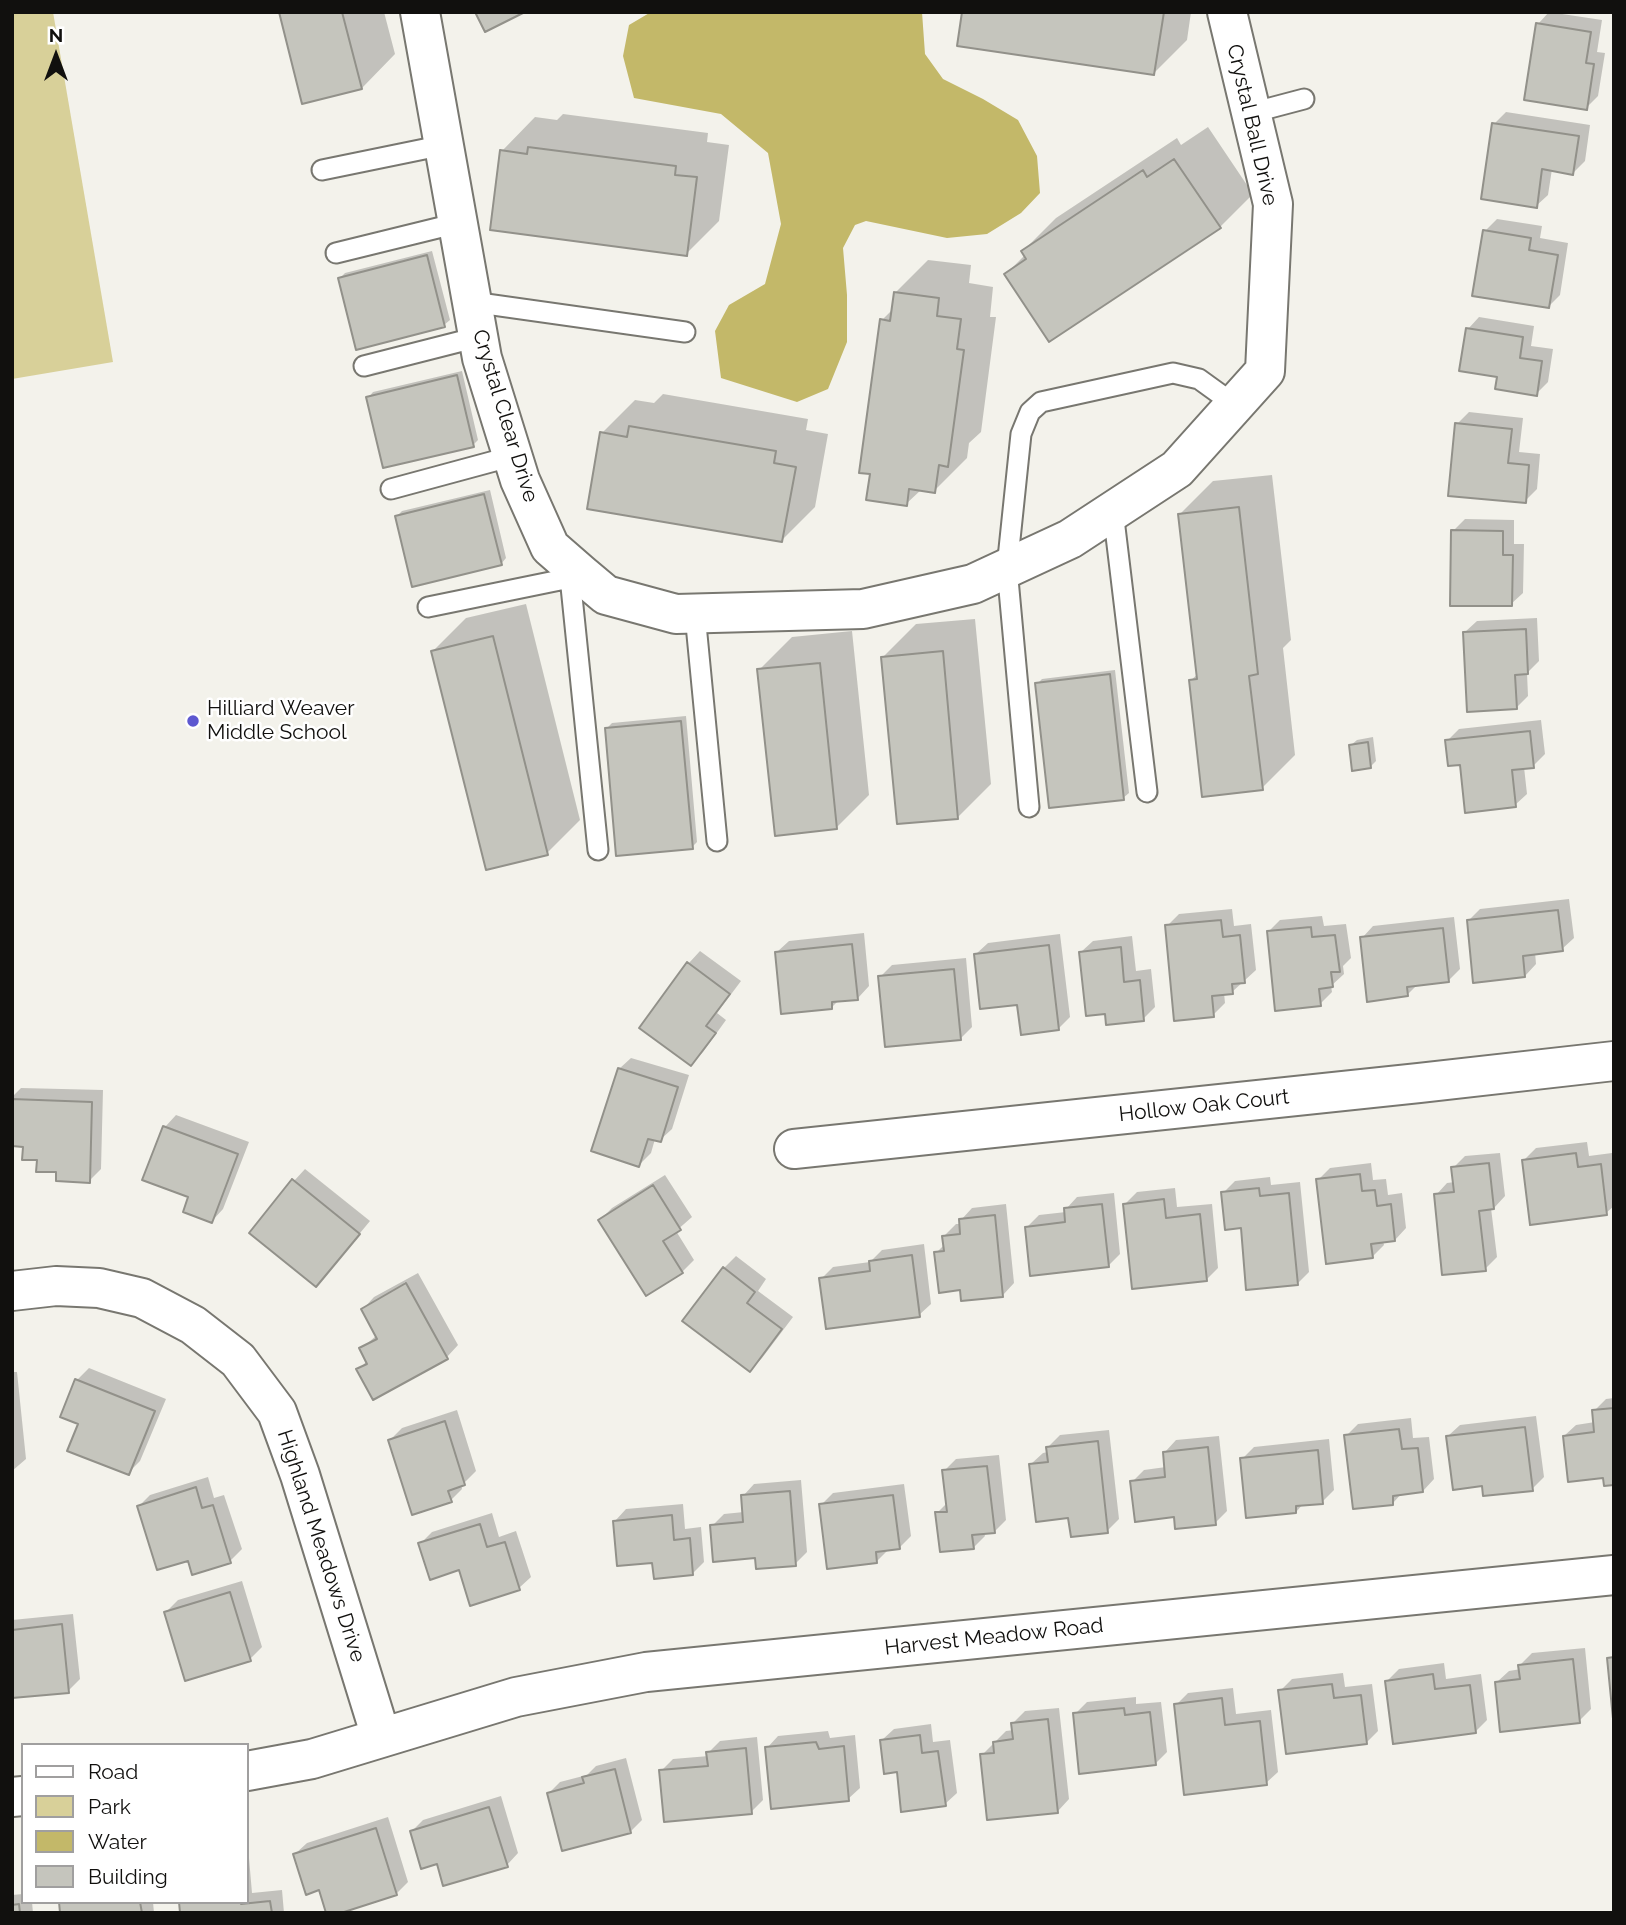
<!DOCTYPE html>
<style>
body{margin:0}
#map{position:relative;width:1626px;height:1925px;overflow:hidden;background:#f3f2eb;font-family:Raleway,sans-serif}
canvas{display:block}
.frame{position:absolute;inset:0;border:14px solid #11100e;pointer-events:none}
.legend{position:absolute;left:21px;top:1743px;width:228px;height:161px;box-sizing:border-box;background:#fff;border:2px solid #a09f9f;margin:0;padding:9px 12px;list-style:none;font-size:21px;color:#11100e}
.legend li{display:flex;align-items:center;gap:14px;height:35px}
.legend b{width:35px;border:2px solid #a09f9f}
.north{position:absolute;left:21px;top:21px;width:70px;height:70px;-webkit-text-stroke:5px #fff;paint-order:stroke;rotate:0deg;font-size:19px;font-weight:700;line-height:28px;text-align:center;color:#11100e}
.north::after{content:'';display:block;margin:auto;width:24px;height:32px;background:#11100e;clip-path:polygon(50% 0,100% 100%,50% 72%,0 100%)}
</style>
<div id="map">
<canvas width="1626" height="1925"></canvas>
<div class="frame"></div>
<ul class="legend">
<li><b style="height:9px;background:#fff"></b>Road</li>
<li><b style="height:19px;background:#d8d099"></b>Park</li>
<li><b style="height:19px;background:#c3b869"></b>Water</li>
<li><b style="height:19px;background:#c5c5bd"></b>Building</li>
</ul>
<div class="north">N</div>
</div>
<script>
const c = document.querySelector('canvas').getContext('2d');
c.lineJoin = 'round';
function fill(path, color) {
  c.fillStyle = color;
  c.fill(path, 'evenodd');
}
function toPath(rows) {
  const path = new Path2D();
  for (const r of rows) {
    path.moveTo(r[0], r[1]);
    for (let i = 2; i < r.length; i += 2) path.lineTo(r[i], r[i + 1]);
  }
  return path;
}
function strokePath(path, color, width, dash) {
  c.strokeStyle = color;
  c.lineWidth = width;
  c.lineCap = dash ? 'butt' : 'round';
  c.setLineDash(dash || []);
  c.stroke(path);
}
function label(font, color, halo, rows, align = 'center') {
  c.font = font + ' Raleway,sans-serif';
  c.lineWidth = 5;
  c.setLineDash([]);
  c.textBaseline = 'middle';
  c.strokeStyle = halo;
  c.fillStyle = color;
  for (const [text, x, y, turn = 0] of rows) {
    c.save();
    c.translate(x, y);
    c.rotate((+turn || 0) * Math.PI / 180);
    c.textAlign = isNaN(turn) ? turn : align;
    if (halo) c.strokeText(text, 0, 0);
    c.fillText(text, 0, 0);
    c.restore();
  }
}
const green = toPath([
 [12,12,53,12,113,362,12,379]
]);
const water = toPath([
 [651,12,922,12,925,54,943,79,983,99,1018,120,1037,156,1040,193,1021,213,987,234,947,238,866,221,855,225,843,248,847,295,847,342,828,389,797,402,721,378,715,331,729,305,765,284,781,224,768,153,721,114,634,98,623,56,629,25]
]);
const shadow = toPath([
 [280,12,384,12,395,54,362,88],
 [964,12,1191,12,1187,40,1154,73],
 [1549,12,1602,20,1597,52,1605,53,1598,96,1586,108,1538,24],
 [1506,112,1590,125,1585,161,1573,173,1552,169,1548,195,1536,206,1494,124],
 [563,114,708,133,707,142,729,145,719,221,686,254,502,151,535,117,557,120],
 [1208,127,1253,194,1220,227,1006,274,1025,255,1023,251,1056,218,1177,138,1181,145],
 [1497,219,1542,226,1540,238,1568,243,1560,295,1548,307,1485,231],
 [432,251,450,320,444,325,340,278,345,273],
 [928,260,971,265,969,283,993,287,990,317,996,317,981,432,969,443,967,458,934,491,922,489,906,504,882,320,893,309,895,293],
 [1479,317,1534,326,1531,346,1553,349,1548,382,1536,394,1499,375,1468,329],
 [462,371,478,440,473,445,368,398,373,392],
 [663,394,808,419,806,430,828,434,815,507,782,540,602,433,635,400,654,403],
 [1469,412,1523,418,1519,452,1540,454,1537,489,1525,501,1457,424],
 [1272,475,1291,640,1283,648,1295,755,1262,788,1190,681,1199,673,1180,514,1213,481],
 [490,490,506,558,501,564,397,516,402,511],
 [1465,519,1514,520,1514,544,1524,544,1523,593,1511,604,1453,531],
 [526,604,580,820,547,853,433,651,466,618],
 [1537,618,1539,661,1527,673,1528,696,1516,708,1465,632,1477,621],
 [975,619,991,784,958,817,883,657,916,624],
 [852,631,869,795,836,828,759,670,792,637],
 [1115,670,1129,793,1123,798,1037,684,1042,679],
 [686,716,697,842,692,847,606,729,612,723],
 [1541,720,1545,754,1533,766,1524,767,1527,794,1515,805,1461,763,1447,741,1459,729],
 [1373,737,1376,761,1370,767,1351,745,1357,740],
 [1569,899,1574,938,1562,949,1535,952,1536,964,1525,976,1468,921,1480,909],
 [1232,909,1234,926,1251,924,1256,970,1232,992,1224,993,1225,1003,1213,1015,1167,926,1179,914],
 [1322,916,1324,926,1346,924,1351,958,1343,966,1344,974,1331,986,1332,992,1320,1004,1268,932,1280,920],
 [1454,917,1460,969,1448,981,1418,984,1407,995,1362,938,1373,926],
 [864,933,869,986,858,998,839,1000,832,1007,777,952,789,941],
 [1060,934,1070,1017,1058,1029,1019,1003,976,954,988,943],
 [1132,936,1136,971,1151,969,1155,1007,1143,1019,1106,1012,1081,952,1093,941],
 [700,951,741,981,717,1013,726,1020,703,1052,691,1064,641,1027,689,963],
 [966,958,972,1027,960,1039,880,977,892,965],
 [631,1058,689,1075,672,1129,660,1140,655,1139,651,1153,639,1165,619,1069],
 [21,1088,103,1090,101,1169,89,1181,57,1171,38,1159,25,1145,12,1145,12,1097],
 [176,1115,249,1142,223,1209,212,1221,190,1196,165,1127],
 [1587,1142,1589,1156,1612,1153,1614,1206,1606,1213,1524,1160,1536,1148],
 [1500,1153,1505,1196,1494,1208,1491,1208,1497,1257,1485,1269,1436,1195,1447,1183,1455,1182,1453,1168,1465,1156],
 [1371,1163,1373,1180,1386,1179,1388,1195,1402,1193,1406,1228,1395,1240,1383,1241,1384,1245,1372,1257,1318,1180,1330,1168],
 [305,1169,370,1221,327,1273,294,1181],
 [665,1175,692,1217,676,1231,694,1260,682,1272,600,1220,612,1208],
 [1270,1177,1271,1185,1300,1182,1309,1272,1297,1284,1242,1227,1223,1193,1235,1181],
 [1175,1188,1177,1207,1212,1204,1218,1268,1206,1280,1125,1204,1137,1192],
 [1114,1193,1120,1254,1108,1266,1027,1227,1039,1215,1066,1212,1066,1209,1077,1197],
 [1006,1204,1014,1283,1003,1295,936,1253,945,1244,944,1236,956,1224,961,1224,961,1220,972,1208],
 [924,1244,931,1304,919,1315,821,1279,833,1267,870,1262,882,1250],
 [736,1256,766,1279,758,1291,793,1317,762,1358,750,1370,724,1268],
 [418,1273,458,1345,447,1357,358,1370,368,1360,361,1349,377,1335,363,1309,374,1297],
 [89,1368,166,1399,140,1461,128,1473,80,1423,77,1380],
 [12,1372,17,1372,26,1459,12,1471],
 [1614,1398,1614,1483,1564,1436,1576,1425,1595,1422,1594,1411,1606,1399],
 [457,1410,476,1471,464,1483,461,1484,462,1489,451,1500,390,1440,402,1428],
 [1536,1416,1544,1477,1532,1489,1483,1484,1448,1436,1460,1425],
 [1411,1418,1413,1438,1429,1437,1434,1479,1423,1491,1402,1493,1393,1503,1346,1436,1358,1424],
 [1109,1430,1119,1519,1107,1531,1070,1516,1031,1464,1043,1453,1048,1452,1048,1447,1060,1435],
 [1219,1436,1227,1511,1215,1523,1132,1482,1144,1470,1166,1467,1165,1452,1176,1440],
 [1329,1439,1334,1490,1322,1502,1303,1504,1296,1512,1242,1459,1254,1447],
 [999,1455,1006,1520,994,1532,984,1532,985,1536,973,1548,937,1513,947,1503,944,1471,956,1459],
 [208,1477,214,1498,224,1495,242,1549,230,1561,189,1558,139,1506,150,1495],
 [801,1480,807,1552,795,1564,757,1556,712,1526,724,1514,744,1512,743,1496,754,1484],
 [904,1484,911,1536,899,1548,889,1549,876,1562,821,1505,833,1493],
 [683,1504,685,1529,701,1527,704,1562,692,1574,654,1561,615,1521,626,1509],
 [492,1513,499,1537,516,1531,531,1577,519,1588,460,1568,420,1544,432,1532],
 [242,1581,262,1647,250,1659,166,1612,178,1600],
 [73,1614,80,1679,68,1691,12,1696,12,1620],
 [1585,1648,1591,1709,1579,1721,1497,1682,1509,1671,1521,1669,1520,1665,1532,1653],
 [1444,1663,1446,1679,1481,1674,1487,1720,1475,1732,1387,1681,1399,1669],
 [1343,1673,1345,1687,1372,1684,1378,1731,1366,1743,1280,1691,1292,1679],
 [1233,1688,1236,1714,1271,1710,1278,1772,1266,1783,1176,1705,1188,1693],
 [1136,1697,1136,1704,1161,1702,1167,1752,1155,1764,1075,1714,1087,1702],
 [1059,1708,1069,1799,1058,1811,982,1755,1006,1731,1014,1730,1013,1723,1025,1711],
 [931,1724,933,1742,950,1740,957,1793,945,1804,898,1770,882,1740,894,1729],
 [828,1731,830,1738,855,1735,860,1788,848,1799,767,1748,778,1736],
 [757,1737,763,1800,751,1812,661,1771,673,1759,709,1756,708,1753,720,1741],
 [626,1758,642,1820,631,1831,563,1849,549,1793,560,1782,587,1775,596,1766],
 [501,1796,518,1853,507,1865,438,1862,411,1832,423,1820],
 [388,1817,408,1882,396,1894,320,1888,295,1854,307,1843],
 [247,1858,249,1858,252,1893,282,1890,284,1913,181,1913,180,1902,247,1902],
 [23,1894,23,1902,32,1902,33,1913,12,1913,12,1895],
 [60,1902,153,1902,154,1913,62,1913]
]);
const building = toPath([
 [279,12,342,12,362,89,302,104,279,12],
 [475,12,525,12,485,32,475,12],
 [962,12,1164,12,1154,75,957,46,962,12],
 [1536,23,1591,32,1586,63,1594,64,1587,110,1524,100,1536,23],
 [1492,123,1579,136,1573,175,1542,169,1537,208,1481,199,1492,123],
 [528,147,676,166,675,175,697,177,687,256,490,230,500,150,527,154,528,147],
 [1174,159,1221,228,1049,342,1004,274,1026,259,1021,251,1143,170,1147,177,1174,159],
 [1483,230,1531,238,1529,250,1558,255,1549,308,1472,296,1483,230],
 [427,255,445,327,356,350,338,278,427,255],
 [894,292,939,298,937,316,961,319,957,349,964,350,948,467,939,465,935,493,909,489,907,506,866,500,870,474,859,473,880,319,890,321,894,292],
 [1466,328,1523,337,1520,358,1542,361,1537,396,1495,389,1497,377,1459,371,1466,328],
 [457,375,474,447,383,468,366,397,457,375],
 [1455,423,1512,429,1508,463,1529,465,1526,503,1448,496,1455,423],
 [629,426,776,451,774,463,796,467,782,542,587,509,600,432,627,437,629,426],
 [484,494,502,565,412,587,395,516,484,494],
 [1239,507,1258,674,1249,676,1263,790,1202,797,1189,680,1197,679,1178,514,1239,507],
 [1451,530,1503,531,1503,555,1513,555,1512,606,1450,606,1451,530],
 [1526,629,1528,674,1515,675,1517,709,1467,712,1463,632,1526,629],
 [493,636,548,855,486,870,431,651,493,636],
 [943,651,958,819,897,824,881,657,943,651],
 [820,663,837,829,775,836,757,669,820,663],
 [1110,674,1124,800,1049,808,1035,683,1110,674],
 [681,721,693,849,616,856,605,728,681,721],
 [1530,731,1534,768,1512,770,1516,807,1465,813,1460,765,1448,766,1445,740,1530,731],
 [1368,742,1371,768,1352,771,1349,745,1368,742],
 [1558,910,1563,951,1523,956,1525,977,1473,983,1467,920,1558,910],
 [1221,920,1223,937,1240,935,1245,983,1232,984,1233,994,1212,996,1214,1017,1174,1021,1165,925,1221,920],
 [1311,927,1312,937,1335,935,1340,972,1331,972,1333,987,1319,989,1321,1006,1275,1011,1267,931,1311,927],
 [1443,928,1449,982,1407,987,1408,996,1367,1002,1360,937,1443,928],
 [852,944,858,1000,832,1002,832,1009,781,1014,775,952,852,944],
 [1049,945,1059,1030,1021,1035,1017,1005,980,1009,974,954,1049,945],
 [1121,947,1124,982,1140,980,1144,1021,1106,1025,1105,1014,1086,1016,1079,952,1121,947],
 [687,962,730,994,706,1026,716,1033,691,1066,639,1028,687,962],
 [954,969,961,1040,885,1047,878,976,954,969],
 [618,1068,678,1087,661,1142,648,1139,639,1167,591,1151,618,1068],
 [12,1099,92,1102,90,1183,56,1181,56,1172,36,1172,37,1160,22,1160,23,1147,12,1146,12,1099],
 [163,1126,238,1154,212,1223,183,1212,188,1197,142,1180,163,1126],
 [1576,1153,1578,1167,1601,1164,1607,1215,1530,1225,1522,1160,1576,1153],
 [1489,1163,1494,1209,1479,1211,1486,1271,1442,1275,1434,1194,1454,1192,1451,1167,1489,1163],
 [1360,1174,1362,1191,1375,1190,1377,1206,1391,1204,1395,1241,1371,1244,1373,1258,1326,1264,1316,1179,1360,1174],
 [292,1179,360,1234,316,1287,249,1233,292,1179],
 [653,1185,681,1230,663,1241,683,1273,646,1296,598,1220,653,1185],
 [1259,1188,1260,1196,1289,1193,1298,1285,1246,1290,1241,1228,1225,1230,1221,1192,1259,1188],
 [1164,1199,1166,1218,1200,1214,1207,1281,1132,1289,1123,1204,1164,1199],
 [1102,1204,1109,1267,1030,1276,1025,1227,1065,1222,1064,1208,1102,1204],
 [995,1215,1003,1297,961,1301,960,1290,939,1293,934,1252,944,1251,942,1236,960,1234,959,1219,995,1215],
 [912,1255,920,1317,826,1329,819,1278,870,1271,869,1261,912,1255],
 [723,1267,755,1292,747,1303,782,1329,750,1372,682,1321,723,1267],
 [406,1283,448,1359,373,1400,356,1369,367,1364,359,1348,377,1339,361,1309,406,1283],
 [75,1379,155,1411,129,1475,67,1451,78,1424,60,1417,75,1379],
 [1614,1408,1614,1485,1604,1486,1603,1478,1568,1482,1563,1436,1594,1432,1592,1410,1614,1408],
 [445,1421,465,1485,448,1491,452,1502,412,1515,388,1440,445,1421],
 [1525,1427,1533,1491,1483,1496,1482,1486,1453,1490,1446,1436,1525,1427],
 [1399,1429,1402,1449,1418,1448,1423,1492,1393,1496,1393,1505,1353,1509,1344,1435,1399,1429],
 [1098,1441,1108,1533,1071,1537,1068,1518,1036,1522,1029,1464,1048,1462,1046,1447,1098,1441],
 [1208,1447,1216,1525,1175,1529,1174,1517,1135,1522,1130,1481,1165,1477,1163,1452,1208,1447],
 [1318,1450,1323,1504,1296,1506,1296,1513,1246,1518,1240,1458,1318,1450],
 [987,1466,995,1533,972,1535,974,1549,940,1552,935,1512,947,1512,942,1470,987,1466],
 [196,1487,202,1508,213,1505,231,1563,192,1575,188,1561,157,1570,137,1506,196,1487],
 [790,1491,796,1566,756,1569,755,1558,713,1562,710,1525,743,1522,741,1495,790,1491],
 [893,1495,900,1549,876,1552,877,1563,827,1569,819,1504,893,1495],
 [672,1515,674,1540,690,1538,693,1575,654,1579,652,1563,617,1566,613,1521,672,1515],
 [480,1524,487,1547,505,1542,520,1590,470,1606,459,1570,430,1580,418,1543,480,1524],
 [230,1592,251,1661,185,1681,164,1612,230,1592],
 [62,1624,69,1693,12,1698,12,1630,62,1624],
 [1614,1657,1614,1729,1607,1658,1614,1657],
 [1573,1659,1580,1723,1500,1732,1495,1682,1520,1679,1518,1665,1573,1659],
 [1433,1674,1435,1689,1470,1685,1476,1733,1393,1744,1385,1681,1433,1674],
 [1332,1684,1334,1698,1361,1695,1367,1744,1286,1754,1278,1690,1332,1684],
 [1222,1698,1225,1725,1260,1721,1267,1785,1184,1795,1174,1704,1222,1698],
 [1124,1708,1125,1715,1150,1712,1156,1765,1079,1774,1073,1713,1124,1708],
 [1048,1719,1058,1813,987,1820,980,1754,994,1753,993,1742,1013,1739,1011,1723,1048,1719],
 [920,1735,922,1753,938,1751,946,1806,901,1812,897,1772,884,1774,880,1740,920,1735],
 [816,1742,819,1749,844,1746,849,1801,771,1809,765,1747,816,1742],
 [746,1748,752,1814,664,1822,659,1770,708,1766,706,1752,746,1748],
 [615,1769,631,1833,562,1851,547,1793,584,1783,582,1777,615,1769],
 [489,1807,508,1867,443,1886,437,1864,421,1869,410,1831,489,1807],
 [376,1828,397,1895,341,1913,326,1913,319,1890,306,1895,293,1854,376,1828],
 [270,1901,272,1913,180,1913,179,1902,241,1902,241,1904,270,1901],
 [59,1902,140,1902,142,1913,60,1913,59,1902],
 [19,1904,20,1913,12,1913,12,1905,19,1904]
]);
const lane = toPath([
 [1251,113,1304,99],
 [322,170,444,145],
 [336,253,458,223],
 [472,302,685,332],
 [364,366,478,337],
 [391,489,513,456],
 [1113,511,1147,792],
 [569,567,598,850],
 [428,607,570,578],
 [695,614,717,841],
 [1029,807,1007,568,1021,434,1030,412,1041,402,1173,373,1199,379,1235,405]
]);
const street = toPath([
 [420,12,482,358,520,480,550,547,581,574,606,595,676,614,863,609,973,584,1070,539,1177,469,1265,371,1273,204,1227,12],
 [794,1149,1419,1083,1614,1061],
 [12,1291,56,1286,99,1288,142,1298,193,1325,238,1360,277,1412,300,1475,381,1737],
 [247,1771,312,1759,516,1697,646,1672,1614,1575],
 [12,1797,23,1796]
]);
const markers = [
 [193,721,7,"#5d58d0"]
];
const streetNames = [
 ["Crystal Ball Drive",1252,125,77],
 ["Crystal Clear Drive",505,416,73],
 ["Hollow Oak Court",1204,1106,-6],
 ["Highland Meadows Drive",321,1546,72],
 ["Harvest Meadow Road",994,1637,-6]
];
const poiNames = [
 ["Hilliard Weaver",207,709],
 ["Middle School",207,733]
];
fill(green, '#d8d099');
fill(water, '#c3b869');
fill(shadow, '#0003');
fill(building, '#c5c5bd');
strokePath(building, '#92918a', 2);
strokePath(lane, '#787770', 23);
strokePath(street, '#787770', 42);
strokePath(lane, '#fff', 19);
strokePath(street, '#fff', 38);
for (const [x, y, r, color] of markers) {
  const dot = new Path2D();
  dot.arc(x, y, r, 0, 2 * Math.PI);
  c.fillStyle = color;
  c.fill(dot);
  strokePath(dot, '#fff', 2.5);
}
label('21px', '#11100e', '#fff', streetNames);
label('21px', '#11100e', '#fff', poiNames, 'left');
</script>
